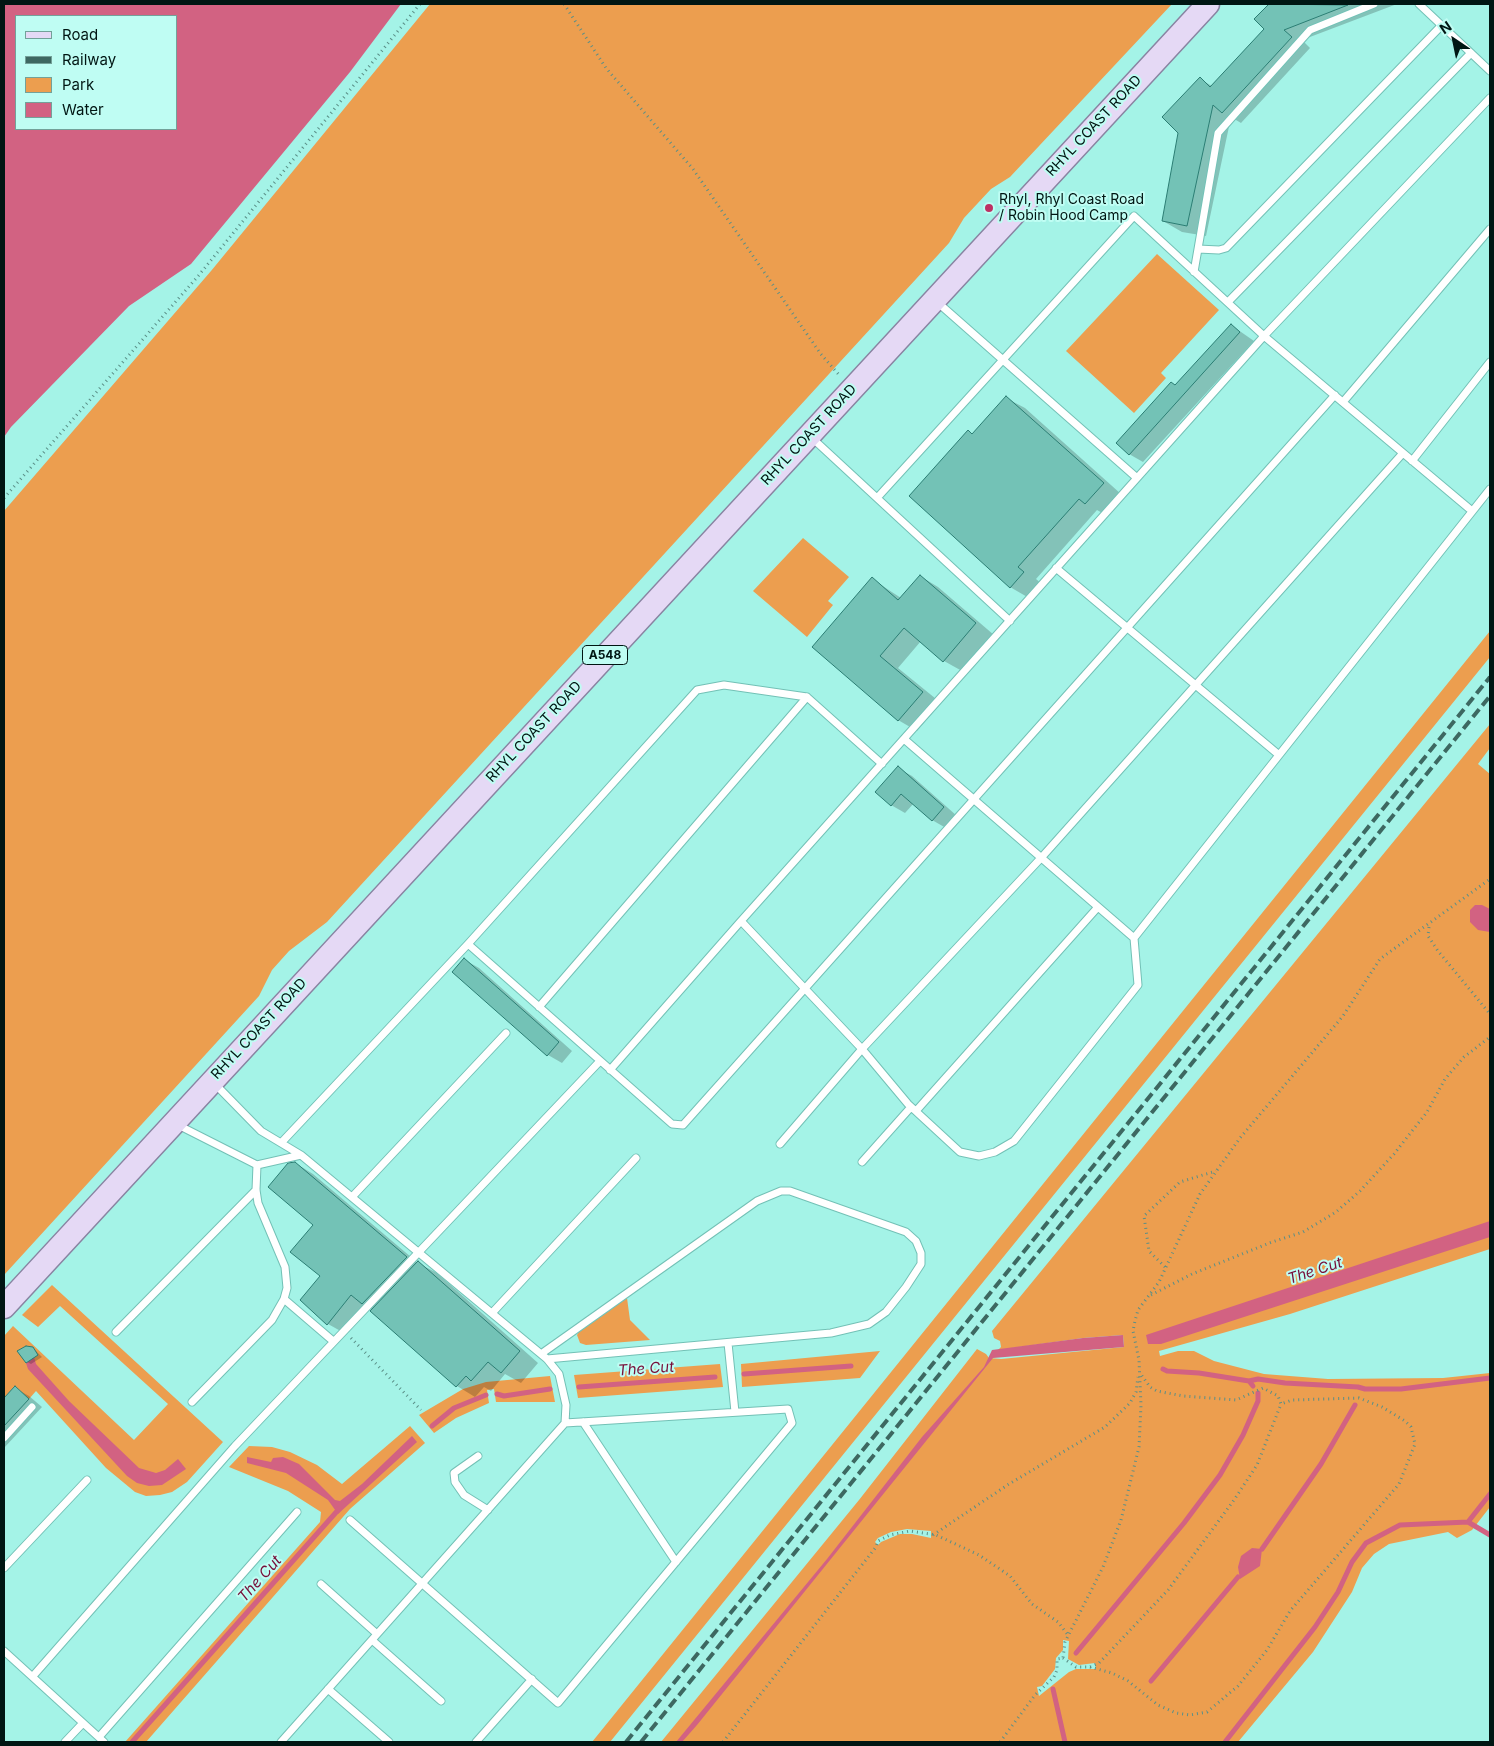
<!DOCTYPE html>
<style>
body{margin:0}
#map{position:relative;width:1494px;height:1746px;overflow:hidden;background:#a4f3e7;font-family:Inter,sans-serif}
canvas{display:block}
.frame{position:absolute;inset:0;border:5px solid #001613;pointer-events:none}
.legend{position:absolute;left:15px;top:15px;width:162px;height:115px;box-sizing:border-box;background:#bffdf3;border:1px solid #73a199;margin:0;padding:6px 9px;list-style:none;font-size:15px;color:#001613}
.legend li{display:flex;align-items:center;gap:10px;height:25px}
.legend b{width:25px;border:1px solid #73a199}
.north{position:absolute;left:1429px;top:15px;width:50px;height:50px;-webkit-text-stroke:4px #bffdf3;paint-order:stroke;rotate:326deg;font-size:14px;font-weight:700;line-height:20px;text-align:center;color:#001613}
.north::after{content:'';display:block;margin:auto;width:18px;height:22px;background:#001613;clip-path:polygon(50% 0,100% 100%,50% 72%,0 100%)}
</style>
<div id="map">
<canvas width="1494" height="1746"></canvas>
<div class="frame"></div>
<ul class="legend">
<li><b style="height:6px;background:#e5d9f5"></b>Road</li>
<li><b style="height:6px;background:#3d6861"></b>Railway</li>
<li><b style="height:14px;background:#ec9e4f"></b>Park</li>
<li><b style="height:14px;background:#d26282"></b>Water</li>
</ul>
<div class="north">N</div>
</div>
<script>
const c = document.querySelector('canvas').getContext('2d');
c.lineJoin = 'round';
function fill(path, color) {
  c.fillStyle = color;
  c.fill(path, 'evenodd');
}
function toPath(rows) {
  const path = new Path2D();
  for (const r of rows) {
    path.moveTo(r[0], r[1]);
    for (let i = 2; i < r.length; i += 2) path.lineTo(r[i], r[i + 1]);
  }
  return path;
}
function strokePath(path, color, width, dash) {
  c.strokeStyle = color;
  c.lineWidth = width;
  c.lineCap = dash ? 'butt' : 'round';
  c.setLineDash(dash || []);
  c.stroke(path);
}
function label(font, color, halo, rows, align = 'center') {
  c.font = font + ' Inter,sans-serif';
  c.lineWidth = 4;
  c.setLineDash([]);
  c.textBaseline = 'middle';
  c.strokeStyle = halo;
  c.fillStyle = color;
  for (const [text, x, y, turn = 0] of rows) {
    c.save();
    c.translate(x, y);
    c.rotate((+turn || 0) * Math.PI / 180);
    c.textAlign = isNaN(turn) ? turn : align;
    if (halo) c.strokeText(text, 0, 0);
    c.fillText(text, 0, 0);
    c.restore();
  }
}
const green = toPath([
 [430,4,1172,4,1010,177,991,189,964,218,949,243,327,922,289,951,272,970,259,996,4,1275,4,511,211,271],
 [1157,254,1219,310,1161,373,1166,378,1134,413,1066,351],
 [803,538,849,577,828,601,833,605,807,637,753,591],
 [1490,631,1490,657,610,1742,592,1742],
 [1490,724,1490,748,1478,764,1490,774,1490,1249,1290,1314,1159,1351,1160,1356,1178,1351,1194,1351,1214,1361,1264,1374,1328,1379,1443,1378,1490,1373,1490,1507,1472,1530,1457,1538,1448,1532,1389,1544,1374,1554,1362,1568,1352,1592,1313,1652,1238,1742,661,1742,859,1500,977,1349,986,1354,989,1358,1001,1359,1124,1347,1123,1335,1083,1338,998,1350,1001,1347,1000,1341,994,1338,992,1331],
 [907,1529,931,1531,931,1538,912,1534,900,1534,881,1542,878,1545,875,1542,878,1538,891,1532],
 [1063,1640,1069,1641,1068,1659,1079,1665,1095,1663,1096,1669,1076,1669,1069,1672,1039,1696,1037,1687,1042,1686,1055,1669,1056,1658,1063,1650],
 [52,1285,223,1442,187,1482,172,1492,160,1495,146,1496,135,1492,106,1468,36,1391,29,1399,15,1386,4,1398,4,1336,13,1326,134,1440,168,1404,60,1306,38,1327,22,1315],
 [627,1298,630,1320,650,1340,586,1345,580,1343,577,1335,579,1332],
 [880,1351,860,1378,742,1387,741,1364],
 [720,1364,723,1387,578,1398,574,1375],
 [550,1376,555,1402,496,1402,494,1389,487,1390,489,1403,456,1418,434,1433,419,1415,463,1389,486,1382],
 [410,1426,425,1443,350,1509,146,1742,125,1742,320,1522,321,1512,288,1491,229,1467,249,1446,272,1447,290,1452,317,1465,342,1484]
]);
const water = toPath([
 [4,4,401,4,350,72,191,264,129,306,11,427,4,437],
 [176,16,176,129,16,129,16,16],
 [1475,905,1482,905,1490,909,1490,932,1478,930,1470,922,1470,910],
 [1490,1221,1490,1237,1161,1344,1148,1344,1146,1335],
 [1123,1335,1124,1347,993,1358,697,1725,682,1742,676,1742,827,1559,922,1437,984,1367,992,1350,1083,1338],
 [34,1357,36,1364,69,1401,139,1468,156,1473,165,1470,178,1459,186,1469,162,1485,149,1486,137,1483,127,1476,28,1369,26,1363],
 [412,1436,417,1442,338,1514,328,1500,286,1473,247,1463,247,1457,271,1462,273,1458,283,1457,299,1464,335,1500,340,1501,362,1484],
 [1252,1548,1262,1549,1260,1566,1240,1579,1238,1567,1241,1556]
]);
const shadow = toPath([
 [1271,4,1397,4,1302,40,1310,48,1241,123,1231,117,1206,236,1182,232,1163,221,1200,79,1212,86,1266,29,1256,19],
 [1231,325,1254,341,1143,462,1129,454,1175,386],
 [1006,398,1025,408,1121,494,1104,514,1097,510,1036,579,1042,584,1029,598,1010,587,968,432,973,435],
 [920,576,938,587,994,635,962,671,944,661,921,641,898,668,941,703,917,731,898,720,814,647,872,579,901,598],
 [898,768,912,776,957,816,946,828,932,820,914,803,905,813,891,805],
 [465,960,479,968,572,1051,562,1063,548,1055],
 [295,1163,313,1174,418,1263,437,1273,538,1363,521,1383,505,1374,491,1391,484,1387,475,1397,457,1386,368,1306,346,1334,328,1324,315,1225],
 [33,1348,42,1357,31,1364,27,1362],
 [15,1388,29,1396,42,1407,4,1448,4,1400]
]);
const stream = toPath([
 [1163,1369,1167,1371,1199,1373,1249,1381,1253,1386],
 [744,1374,851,1366],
 [1249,1381,1258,1379,1285,1383,1358,1387,1365,1389,1401,1389,1490,1378],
 [579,1387,715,1377],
 [497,1394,504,1396,550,1389],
 [432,1426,454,1408,486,1395],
 [1468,1522,1490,1535],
 [1262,1549,1321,1464,1355,1405],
 [1076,1653,1184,1523,1220,1475,1243,1435,1258,1401,1258,1393],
 [1151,1681,1238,1577],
 [1053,1689,1065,1742],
 [132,1742,339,1509],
 [1225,1742,1315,1627,1338,1592,1352,1562,1366,1543,1400,1525,1468,1522,1490,1494]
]);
const building = toPath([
 [1269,4,1348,5,1284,30,1292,37,1222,113,1213,105,1187,226,1162,221,1178,133,1162,117,1200,77,1210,87,1264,29,1254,19,1269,4],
 [1231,324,1240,332,1129,455,1116,443,1171,382,1175,385,1231,324],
 [1006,396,1104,483,1085,504,1079,499,1018,567,1024,572,1010,588,909,496,968,430,972,434,1006,396],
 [920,575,976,623,943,662,904,628,880,656,923,692,898,721,812,647,872,577,898,600,920,575],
 [898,766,944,807,932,821,901,794,891,806,875,792,898,766],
 [464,958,559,1042,547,1056,452,972,464,958],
 [295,1162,407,1257,362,1304,351,1295,327,1325,300,1300,320,1276,290,1252,313,1225,268,1187,288,1163,295,1162],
 [418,1261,520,1351,501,1373,488,1362,471,1381,466,1376,456,1387,370,1311,418,1261],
 [26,1346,33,1347,38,1355,26,1363,17,1351,26,1346],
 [15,1386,29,1399,4,1426,4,1398,15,1386]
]);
const path = toPath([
 [564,4,606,68,693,169,820,353,840,376],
 [4,498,199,275,420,4],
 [1429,927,1428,936,1438,951,1490,1014],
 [1165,1267,1149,1251,1144,1216,1180,1182,1216,1171],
 [1151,1295,1192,1274,1272,1242,1303,1232,1336,1212,1360,1191,1394,1154,1427,1112,1445,1079,1464,1057,1490,1037],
 [351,1338,421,1410],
 [933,1535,1009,1484,1105,1427,1130,1403,1136,1392,1138,1377],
 [1063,1658,1076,1667,1090,1667,1099,1663,1168,1590,1234,1500,1257,1465,1281,1404,1278,1396,1263,1388,1236,1400,1183,1396,1157,1391,1150,1387,1140,1373],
 [1090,1667,1112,1673,1128,1681,1158,1705,1176,1713,1190,1715,1207,1712,1238,1686,1267,1650,1290,1611,1399,1484,1415,1444,1411,1427,1405,1421,1382,1407,1359,1398,1292,1400,1281,1404],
 [723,1742,876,1547,878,1541,890,1535,910,1531,936,1535,979,1555,1010,1576,1032,1604,1058,1622,1068,1635],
 [1000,1742,1035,1695,1054,1677,1057,1670,1057,1659,1063,1658,1065,1642,1103,1567,1121,1520,1139,1447,1141,1405,1139,1360,1133,1331,1135,1321,1138,1310,1159,1282,1200,1194,1240,1138,1343,1016,1380,959,1490,879]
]);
const service = toPath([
 [1419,4,1490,71],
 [1490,98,1264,336,741,921,862,1049,908,1104,960,1152,979,1156,995,1152,1014,1141,1138,985,1134,938,1490,489],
 [1198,249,1219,250,1226,248,1442,25],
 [1194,272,1218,133,1310,30,1374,4],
 [936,301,1137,478],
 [1228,302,1471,53],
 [1343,402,1490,229],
 [811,437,1010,621],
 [1412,461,1490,362],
 [877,498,1134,216,1264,336,1472,511],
 [1056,568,1279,755],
 [904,739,1134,938],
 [468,944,672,1124,683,1125,1335,395],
 [539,1007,807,697],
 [610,1070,741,921],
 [214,1083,261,1131,301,1155,547,1359,559,1374,566,1405,565,1423,281,1742],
 [916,1111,1098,907],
 [176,1124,257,1165,301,1155],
 [281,1143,468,944,697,690,724,685,807,697,882,764],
 [780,1144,862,1049,1041,858,1403,453],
 [862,1162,911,1107],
 [352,1197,506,1033],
 [284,1299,333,1341],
 [492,1313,636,1158],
 [116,1332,256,1190],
 [728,1343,735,1412],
 [541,1354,757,1201,781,1191,790,1191,906,1232,916,1241,921,1253,921,1264,906,1287,886,1312,869,1324,831,1333,547,1359],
 [192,1402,272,1320,284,1299,287,1288,285,1267,258,1203,256,1190,257,1165],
 [583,1422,676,1562],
 [4,1438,32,1407],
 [478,1456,454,1473,455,1482,464,1495,488,1510],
 [350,1520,558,1703,792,1423,788,1409,565,1423],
 [4,1568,87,1480],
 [321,1584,377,1634],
 [372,1640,441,1701],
 [4,1651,104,1742],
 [33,1676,235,1446,600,1061],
 [328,1689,389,1742],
 [99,1737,297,1512],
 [65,1742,83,1723],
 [476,1742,532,1679]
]);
const primary = toPath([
 [4,1307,1208,4]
]);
const rail = toPath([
 [626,1742,1490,677],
 [641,1742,1490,696]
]);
const markers = [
 [989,208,5,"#bd3063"]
];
const shields = [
 [605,655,45]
];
const shieldNames = [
 ["A548",605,655]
];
const streetNames = [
 ["RHYL COAST ROAD",1094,126,-47],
 ["RHYL COAST ROAD",809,435,-47],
 ["RHYL COAST ROAD",534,732,-47],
 ["RHYL COAST ROAD",259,1029,-47]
];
const poiNames = [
 ["Rhyl, Rhyl Coast Road",999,200],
 ["/ Robin Hood Camp",999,216]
];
const waterNames = [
 ["The Cut",1315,1271,-18],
 ["The Cut",646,1369,-4],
 ["The Cut",260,1579,-48]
];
fill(green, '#ec9e4f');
fill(water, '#d26282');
fill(shadow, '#0003');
strokePath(stream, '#d26282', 5);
fill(building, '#73c2b6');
strokePath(building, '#2b7d73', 1);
strokePath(service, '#73c1b6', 9);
strokePath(primary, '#8984a2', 25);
strokePath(path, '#5a8f87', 3, [1, 4]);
strokePath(service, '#fff', 7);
strokePath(primary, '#e5d9f5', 22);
strokePath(rail, '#3d6861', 4, [10, 5]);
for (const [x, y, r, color] of markers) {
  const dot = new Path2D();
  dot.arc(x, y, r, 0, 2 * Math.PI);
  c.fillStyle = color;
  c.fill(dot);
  strokePath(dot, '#bffdf3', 2);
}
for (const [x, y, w] of shields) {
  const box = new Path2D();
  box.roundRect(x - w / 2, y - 9.5, w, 19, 4);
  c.fillStyle = '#bffdf3';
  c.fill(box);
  strokePath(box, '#001613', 1);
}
label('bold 12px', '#001613', null, shieldNames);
label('14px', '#001613', '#bffdf3', streetNames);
label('14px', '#001613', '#bffdf3', poiNames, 'left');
label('italic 15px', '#770e39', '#bffdf3', waterNames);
</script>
